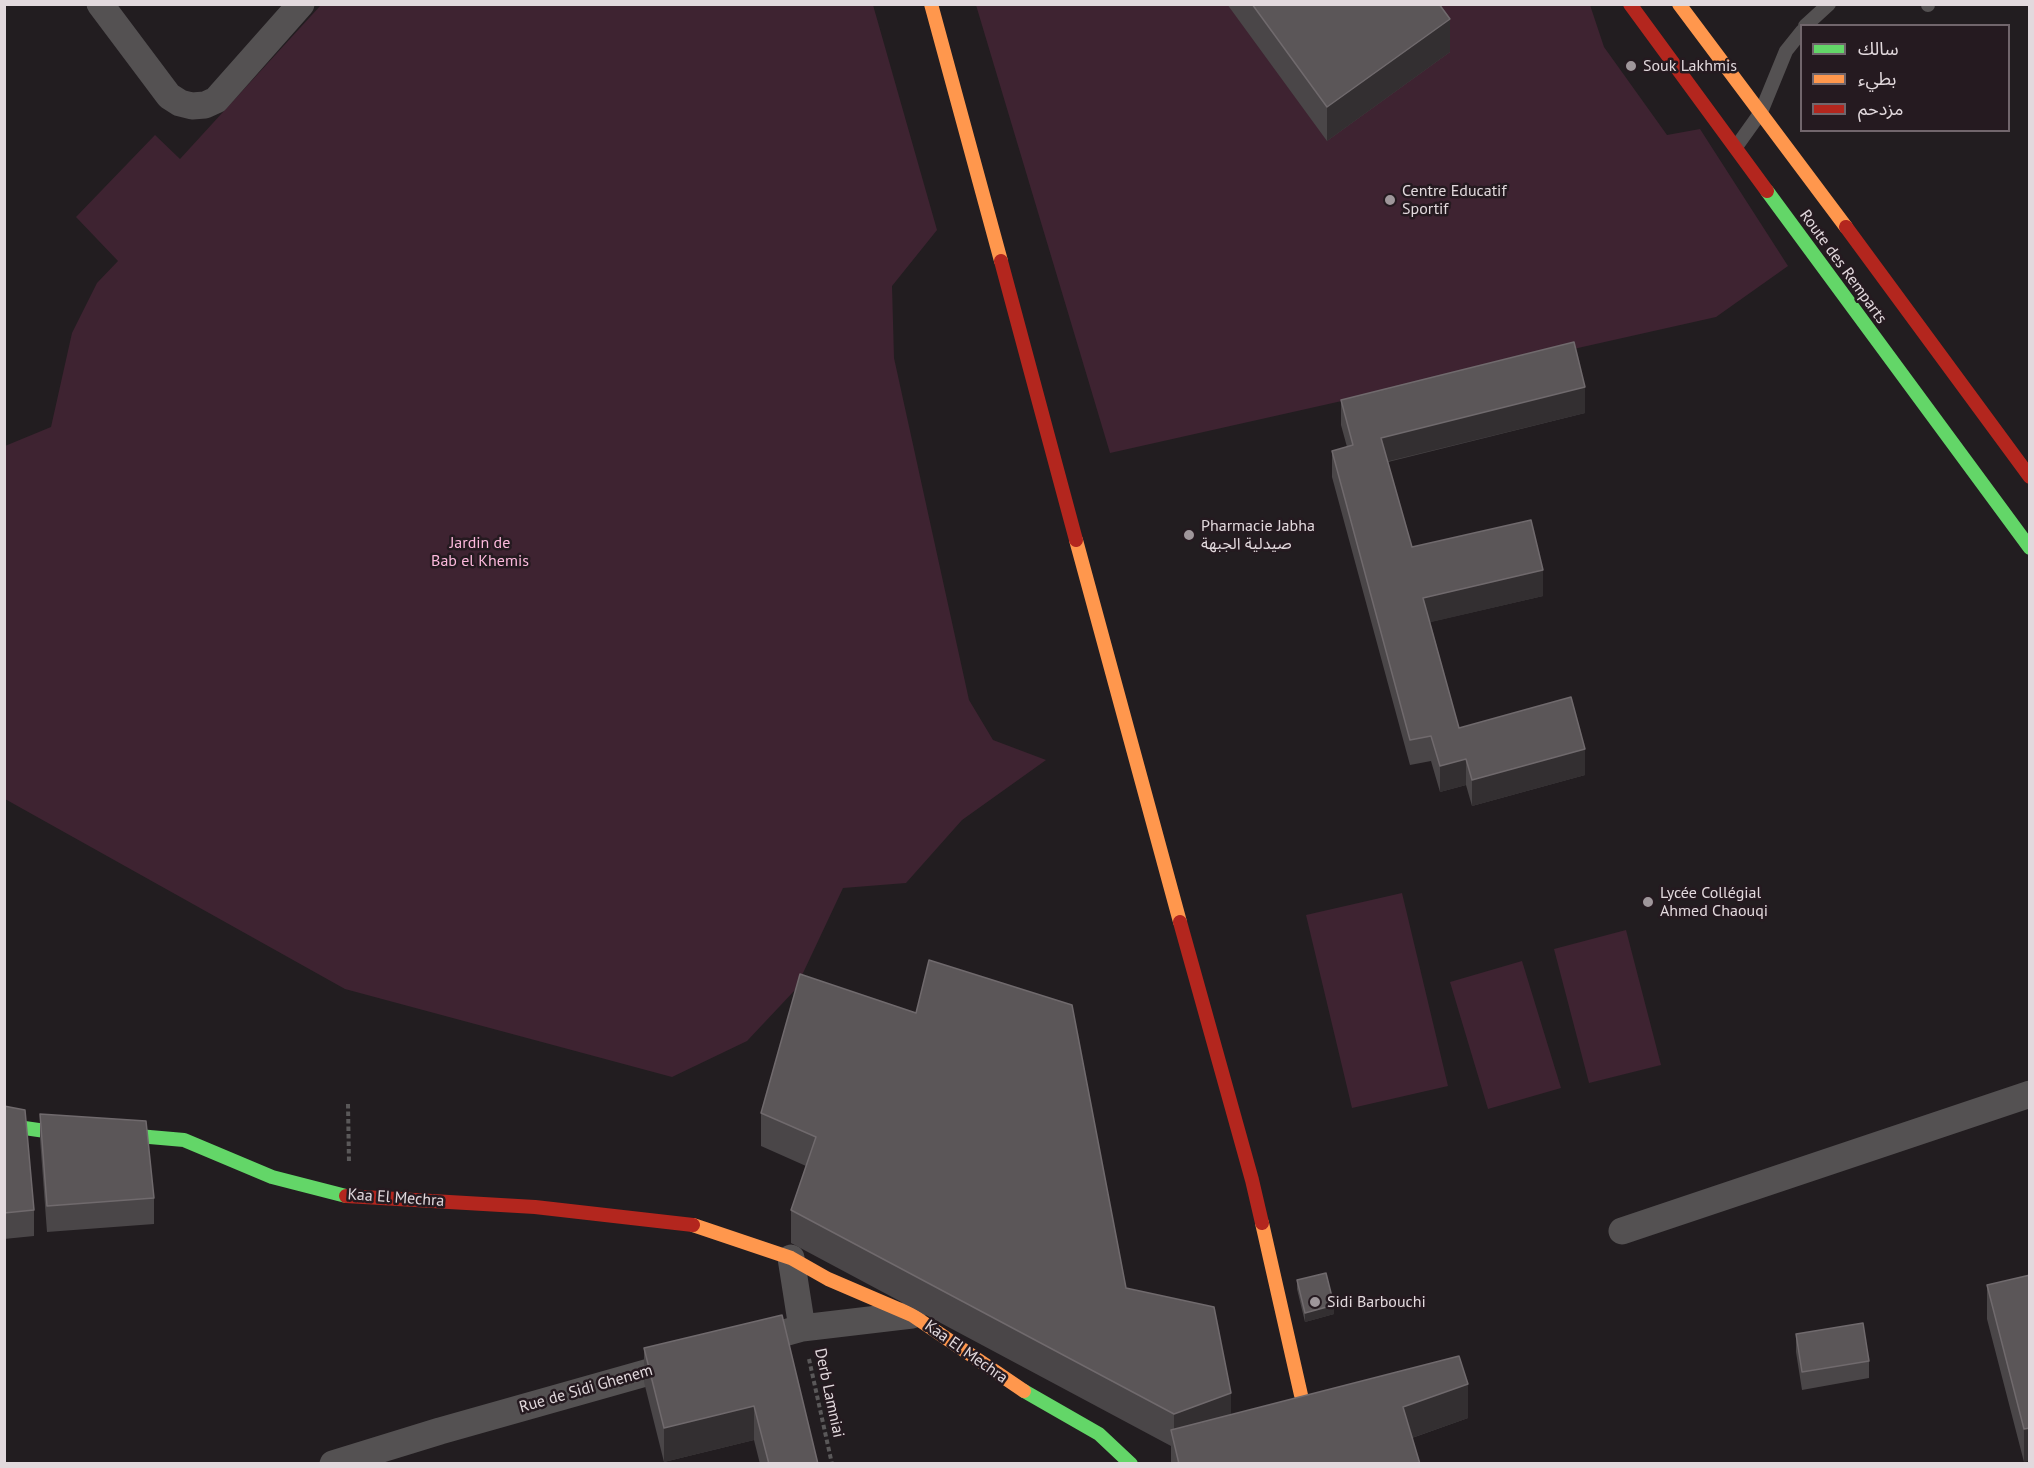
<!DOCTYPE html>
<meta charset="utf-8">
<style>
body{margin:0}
#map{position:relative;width:2034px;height:1468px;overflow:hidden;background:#221d20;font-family:"PT Sans","Noto Sans Arabic",sans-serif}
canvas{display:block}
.frame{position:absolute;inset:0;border:6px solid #e2d9dd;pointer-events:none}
.legend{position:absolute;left:1800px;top:24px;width:210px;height:108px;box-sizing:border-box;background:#251a20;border:2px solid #71666c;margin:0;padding:8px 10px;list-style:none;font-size:18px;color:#e2d9dd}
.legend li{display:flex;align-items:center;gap:12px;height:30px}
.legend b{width:30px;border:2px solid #71666c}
</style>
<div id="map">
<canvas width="2034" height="1468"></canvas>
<div class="frame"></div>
<ul class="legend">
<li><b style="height:8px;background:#63d668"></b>سالك</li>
<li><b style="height:8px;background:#ff974d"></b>بطيء</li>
<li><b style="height:8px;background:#b3261e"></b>مزدحم</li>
</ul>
</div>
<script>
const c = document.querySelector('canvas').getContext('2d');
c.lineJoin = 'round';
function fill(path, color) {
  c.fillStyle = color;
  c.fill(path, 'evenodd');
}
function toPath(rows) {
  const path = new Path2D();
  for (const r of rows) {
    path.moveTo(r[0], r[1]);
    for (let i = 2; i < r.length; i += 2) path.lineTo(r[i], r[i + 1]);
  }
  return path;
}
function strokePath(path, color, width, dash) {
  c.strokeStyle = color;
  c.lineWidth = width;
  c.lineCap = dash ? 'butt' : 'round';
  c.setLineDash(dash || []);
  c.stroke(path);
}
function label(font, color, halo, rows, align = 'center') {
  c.font = font + ' "PT Sans","Noto Sans Arabic",sans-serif';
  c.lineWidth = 5;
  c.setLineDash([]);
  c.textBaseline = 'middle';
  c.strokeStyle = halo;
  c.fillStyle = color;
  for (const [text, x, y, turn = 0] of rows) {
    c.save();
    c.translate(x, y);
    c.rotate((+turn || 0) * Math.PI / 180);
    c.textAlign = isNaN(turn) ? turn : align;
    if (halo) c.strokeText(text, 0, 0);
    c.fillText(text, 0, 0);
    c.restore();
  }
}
const green = toPath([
 [321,5,873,5,937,230,892,286,894,358,969,700,993,740,1046,760,962,820,906,883,843,888,795,990,747,1041,672,1077,345,989,5,799,5,446,51,427,72,333,97,283,118,261,76,217,155,135,180,159],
 [976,5,1590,5,1604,47,1667,135,1700,129,1788,266,1716,317,1110,453],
 [1402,893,1448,1086,1352,1108,1306,915],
 [1626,930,1661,1065,1589,1083,1554,949],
 [1522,961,1561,1088,1488,1109,1450,982]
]);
const path = toPath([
 [348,1104,349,1163],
 [809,1359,832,1464]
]);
const lane = toPath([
 [1928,4,1928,5],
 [1805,26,1829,4],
 [1736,147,1761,112,1786,51,1802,31]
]);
const street = toPath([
 [100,4,169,96,180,103,192,106,205,105,216,100,301,4],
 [1622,1231,2030,1094],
 [791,1258,802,1328],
 [752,1342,802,1328,912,1315],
 [333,1464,440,1431,681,1363]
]);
const fast = toPath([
 [1767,191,2030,548],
 [4,1125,59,1133,115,1134,184,1140,272,1177,346,1196],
 [1024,1391,1099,1434,1131,1464]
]);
const slow = toPath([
 [931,4,1001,261],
 [1679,4,1846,227],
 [1076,540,1180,922],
 [1262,1223,1301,1395],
 [693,1225,791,1258,828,1279,912,1315,1024,1391]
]);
const jam = toPath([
 [1630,4,1767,191],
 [1846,227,2030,477],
 [1001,261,1076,540],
 [1180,922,1252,1180,1262,1223],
 [346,1196,535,1207,693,1225]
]);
const wall = toPath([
 [1227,4,1439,4,1450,52,1327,141],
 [1341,400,1585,413,1388,462,1412,547,1543,596,1430,622,1459,728,1585,775,1472,806,1466,785,1440,792,1431,761,1410,765,1332,477,1332,451,1347,447,1341,425],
 [800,974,1126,1288,1231,1415,1468,1418,1412,1438,1420,1464,1171,1464,1171,1446,791,1243,791,1210,806,1166,761,1146,761,1113],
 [4,1106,34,1210,34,1236,4,1239],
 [40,1114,154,1198,154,1224,47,1232,40,1139],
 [2030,1275,2024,1462,1987,1319,1987,1285],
 [1297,1280,1334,1314,1305,1322,1297,1289],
 [782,1315,818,1464,760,1464,754,1440,664,1462,644,1382,644,1348],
 [1796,1334,1869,1361,1869,1378,1802,1390,1796,1352]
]);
const shadedWall = toPath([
 [1450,19,1450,52,1327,141,1327,107],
 [1585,387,1585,413,1381,463,1381,438],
 [1543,570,1543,596,1423,624,1423,598],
 [1585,749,1585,775,1472,806,1472,780],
 [1466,759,1466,785,1440,792,1440,766],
 [1334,1305,1334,1314,1305,1322,1305,1313],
 [1468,1384,1468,1418,1403,1441,1403,1407],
 [1231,1393,1231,1426,1174,1440,1174,1414],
 [754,1406,754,1440,664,1462,664,1428],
 [2030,1428,2030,1461,2024,1462,2024,1429]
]);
const building = toPath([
 [1252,4,1439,4,1450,19,1327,107,1252,4],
 [1574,342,1585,387,1381,438,1412,547,1531,520,1543,570,1423,598,1459,728,1571,697,1585,749,1472,780,1466,759,1440,766,1431,736,1410,740,1332,451,1353,445,1341,400,1574,342],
 [929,960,1072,1005,1126,1288,1214,1307,1231,1393,1174,1414,791,1210,816,1137,761,1113,800,974,916,1013,929,960],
 [4,1106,25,1110,34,1210,4,1213,4,1106],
 [40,1114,146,1121,154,1198,47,1206,40,1114],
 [1326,1273,1334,1305,1305,1313,1297,1280,1326,1273],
 [2030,1275,2030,1428,2024,1429,1987,1285,2030,1275],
 [782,1315,818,1464,769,1464,754,1406,664,1428,644,1348,782,1315],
 [1863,1323,1869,1361,1802,1372,1796,1334,1863,1323],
 [1459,1356,1468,1384,1403,1407,1420,1464,1179,1464,1171,1430,1459,1356]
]);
const markers = [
 [1631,66,6,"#9f979b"],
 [1390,200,6,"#9f979b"],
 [1189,535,6,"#9f979b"],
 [1648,902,6,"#9f979b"],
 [1315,1302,6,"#9f979b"]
];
const poiNames = [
 ["Souk Lakhmis",1643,66],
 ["Centre Educatif",1402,191],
 ["Sportif",1402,209],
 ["Pharmacie Jabha",1201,526],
 ["صيدلية الجبهة",1201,544],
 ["Lycée Collégial",1660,893],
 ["Ahmed Chaouqi",1660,911],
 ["Sidi Barbouchi",1327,1302]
];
const streetNames = [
 ["Route des Remparts",1843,267,54],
 ["Kaa El Mechra",396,1198,4],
 ["Kaa El Mechra",966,1352,35],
 ["Rue de Sidi Ghenem",586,1389,-16],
 ["Derb Lamniai",829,1393,78]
];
const parkNames = [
 ["Jardin de",480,543],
 ["Bab el Khemis",480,561]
];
fill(green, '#3e2331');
strokePath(path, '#5a5859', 4, [4.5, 3]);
strokePath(lane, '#545152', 14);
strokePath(street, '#545152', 27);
strokePath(fast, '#63d668', 14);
strokePath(slow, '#ff974d', 14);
strokePath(jam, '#b3261e', 14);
fill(wall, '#4a4648');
fill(shadedWall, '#332f31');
fill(building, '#5b5658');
strokePath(building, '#706a6d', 1.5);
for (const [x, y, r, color] of markers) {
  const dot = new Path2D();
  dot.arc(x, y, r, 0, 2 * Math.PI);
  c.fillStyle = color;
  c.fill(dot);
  strokePath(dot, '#251a20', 2);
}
label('16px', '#e2d9dd', '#251a20', poiNames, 'left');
label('16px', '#e2d9dd', '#251a20', streetNames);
label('16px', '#fcb9dc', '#251a20', parkNames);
</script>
